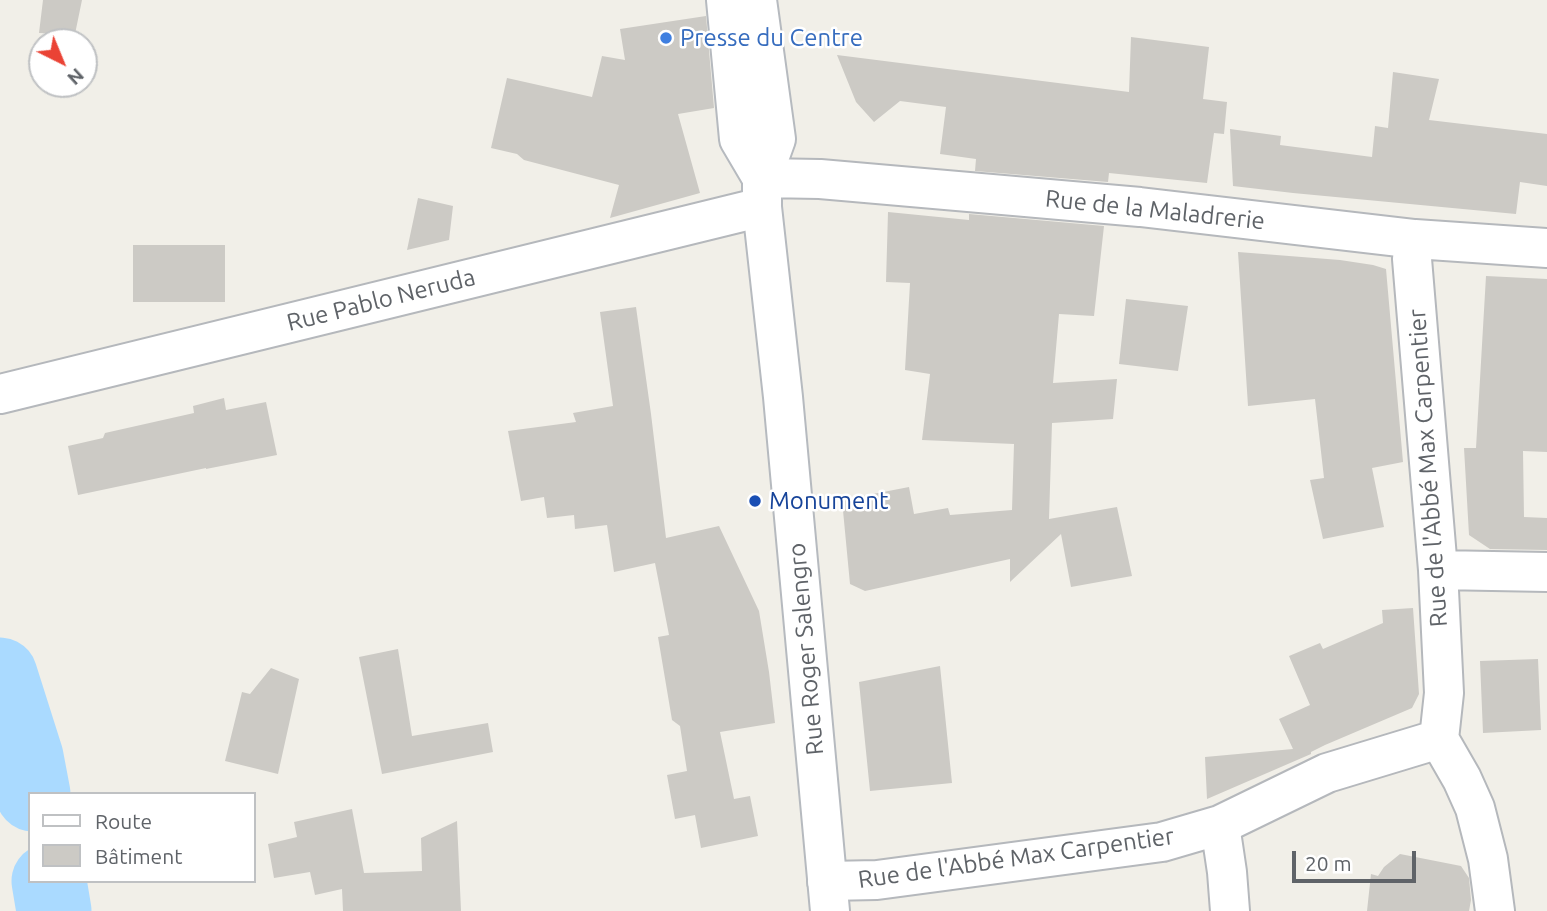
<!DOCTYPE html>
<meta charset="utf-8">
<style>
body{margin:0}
#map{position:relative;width:1547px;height:911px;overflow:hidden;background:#f1efe8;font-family:Ubuntu,sans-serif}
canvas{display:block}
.legend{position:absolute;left:28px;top:792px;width:228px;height:91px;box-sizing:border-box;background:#fff;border:2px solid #bfc1c3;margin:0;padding:9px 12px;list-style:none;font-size:21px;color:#5f6368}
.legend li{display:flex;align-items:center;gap:14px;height:35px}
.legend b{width:35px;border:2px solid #bfc1c3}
.north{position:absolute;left:28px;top:28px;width:70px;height:70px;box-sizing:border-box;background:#fff;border:2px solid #bfc1c3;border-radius:50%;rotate:137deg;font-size:19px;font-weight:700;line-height:28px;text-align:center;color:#5f6368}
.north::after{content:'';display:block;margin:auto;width:24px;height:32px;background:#ea4335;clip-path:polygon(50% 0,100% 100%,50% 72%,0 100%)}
.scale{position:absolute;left:1292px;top:851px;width:124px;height:32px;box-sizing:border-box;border:4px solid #5f6368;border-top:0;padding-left:9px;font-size:21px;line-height:24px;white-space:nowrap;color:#5f6368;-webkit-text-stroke:5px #fff;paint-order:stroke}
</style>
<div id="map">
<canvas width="1547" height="911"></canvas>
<ul class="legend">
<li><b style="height:9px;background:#fff"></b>Route</li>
<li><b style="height:19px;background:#cccac5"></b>Bâtiment</li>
</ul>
<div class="north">N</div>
<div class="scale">20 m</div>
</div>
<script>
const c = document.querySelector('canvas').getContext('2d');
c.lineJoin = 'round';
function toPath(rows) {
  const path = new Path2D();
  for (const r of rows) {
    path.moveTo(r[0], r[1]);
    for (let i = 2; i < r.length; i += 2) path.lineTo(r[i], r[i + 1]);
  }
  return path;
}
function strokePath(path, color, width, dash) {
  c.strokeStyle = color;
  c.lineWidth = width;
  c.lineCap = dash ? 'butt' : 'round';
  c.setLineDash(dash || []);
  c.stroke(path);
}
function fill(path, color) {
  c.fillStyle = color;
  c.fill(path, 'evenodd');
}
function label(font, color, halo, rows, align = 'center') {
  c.font = font + ' Ubuntu,sans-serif';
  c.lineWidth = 5;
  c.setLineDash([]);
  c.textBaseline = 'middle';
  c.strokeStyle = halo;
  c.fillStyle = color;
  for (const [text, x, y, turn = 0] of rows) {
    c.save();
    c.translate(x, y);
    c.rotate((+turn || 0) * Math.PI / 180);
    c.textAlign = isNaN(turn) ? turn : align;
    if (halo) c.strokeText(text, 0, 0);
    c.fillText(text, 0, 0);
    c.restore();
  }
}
const river = toPath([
 [0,675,26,757,33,794],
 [49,881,54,911]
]);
const building = toPath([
 [43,0,82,0,75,34,39,33],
 [706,16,714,108,678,114,700,193,610,218,619,185,524,160,517,154,491,148,507,78,592,97,602,56,625,60,620,29],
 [1131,37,1209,47,1203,99,1227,102,1224,134,1214,133,1207,183,1109,173,1108,182,975,171,976,159,940,154,946,107,900,101,874,122,856,102,837,55,1129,92],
 [1393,72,1439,79,1429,120,1547,134,1547,186,1520,182,1516,214,1293,193,1233,186,1230,129,1281,136,1280,145,1372,157,1375,126,1388,128],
 [418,198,453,206,449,240,407,250],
 [888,212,969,220,969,214,1104,226,1094,316,1059,314,1053,383,1117,379,1113,419,1052,423,1049,519,1117,507,1132,576,1071,587,1061,534,1010,582,1010,559,865,591,850,584,842,500,909,487,914,514,948,508,950,515,1012,510,1014,444,922,440,930,374,905,370,910,283,886,282],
 [133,245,225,245,225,302,133,302],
 [1238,252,1340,260,1373,265,1386,269,1403,462,1372,468,1384,527,1323,539,1310,480,1324,478,1315,399,1248,406],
 [1486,276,1547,279,1547,452,1523,451,1524,517,1547,518,1547,550,1490,549,1469,535,1464,448,1476,448],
 [1126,299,1188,306,1178,371,1119,364],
 [636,307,651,414,666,538,719,526,759,611,769,672,775,723,720,732,734,799,750,796,758,836,701,848,695,815,675,819,667,775,687,771,680,726,672,720,658,637,669,635,655,563,614,572,607,525,575,529,574,515,547,518,544,497,521,501,508,431,576,422,573,413,613,406,600,312],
 [224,398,226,410,266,402,277,455,206,469,206,468,78,495,68,446,103,438,105,433,194,413,193,406],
 [1413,608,1419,694,1412,708,1325,745,1311,752,1311,754,1207,799,1205,757,1293,749,1279,719,1310,705,1289,656,1320,643,1323,649,1383,623,1382,610],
 [398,649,412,736,488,723,493,752,382,774,359,657],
 [1538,659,1541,730,1483,733,1480,661],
 [940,666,952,783,870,791,859,682],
 [271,668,299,679,278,774,225,761,242,692,250,694],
 [352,809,364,873,422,871,421,838,457,821,461,911,343,911,342,889,315,895,310,872,274,878,268,844,297,837,294,822],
 [1400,854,1461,866,1469,878,1471,900,1469,911,1367,911,1371,874,1378,876,1384,867]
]);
const minor = toPath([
 [762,178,820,179,1140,207,1415,239,1547,248],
 [1415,239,1412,259,1438,570,1444,693,1439,739,1462,779,1475,808,1488,859,1495,911],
 [0,394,762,207],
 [1438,570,1547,572],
 [1220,825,1227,872,1230,911],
 [827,881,877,880,1162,842,1220,825,1327,773,1439,739]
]);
const secondary = toPath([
 [726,0,739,139,762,178],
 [757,0,776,139,762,178,762,207,783,397,830,911]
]);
const markers = [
 [666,38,7,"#3f7fe0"],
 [755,501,7,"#1a4fb4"]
];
const shopNames = [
 ["Presse du Centre",680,38]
];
const streetNames = [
 ["Rue de la Maladrerie",1155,210,6],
 ["Rue Pablo Neruda",381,300,-14],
 ["Rue de l'Abbé Max Carpentier",1428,468,-94],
 ["Rue Roger Salengro",806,649,-95],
 ["Rue de l'Abbé Max Carpentier",1016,858,-8]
];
const transitNames = [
 ["Monument",769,501]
];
strokePath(river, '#aadaff', 75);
fill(building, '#cccac5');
strokePath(minor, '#b5b8bc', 42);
strokePath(secondary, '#b6babf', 42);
strokePath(minor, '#fff', 38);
strokePath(secondary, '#fff', 38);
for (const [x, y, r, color] of markers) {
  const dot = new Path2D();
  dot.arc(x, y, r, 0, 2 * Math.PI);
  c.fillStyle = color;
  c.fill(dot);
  strokePath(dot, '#fff', 2.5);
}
label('24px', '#366cbe', '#fff', shopNames, 'left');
label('24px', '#5f6368', '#fff', streetNames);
label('24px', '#164399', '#fff', transitNames, 'left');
</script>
